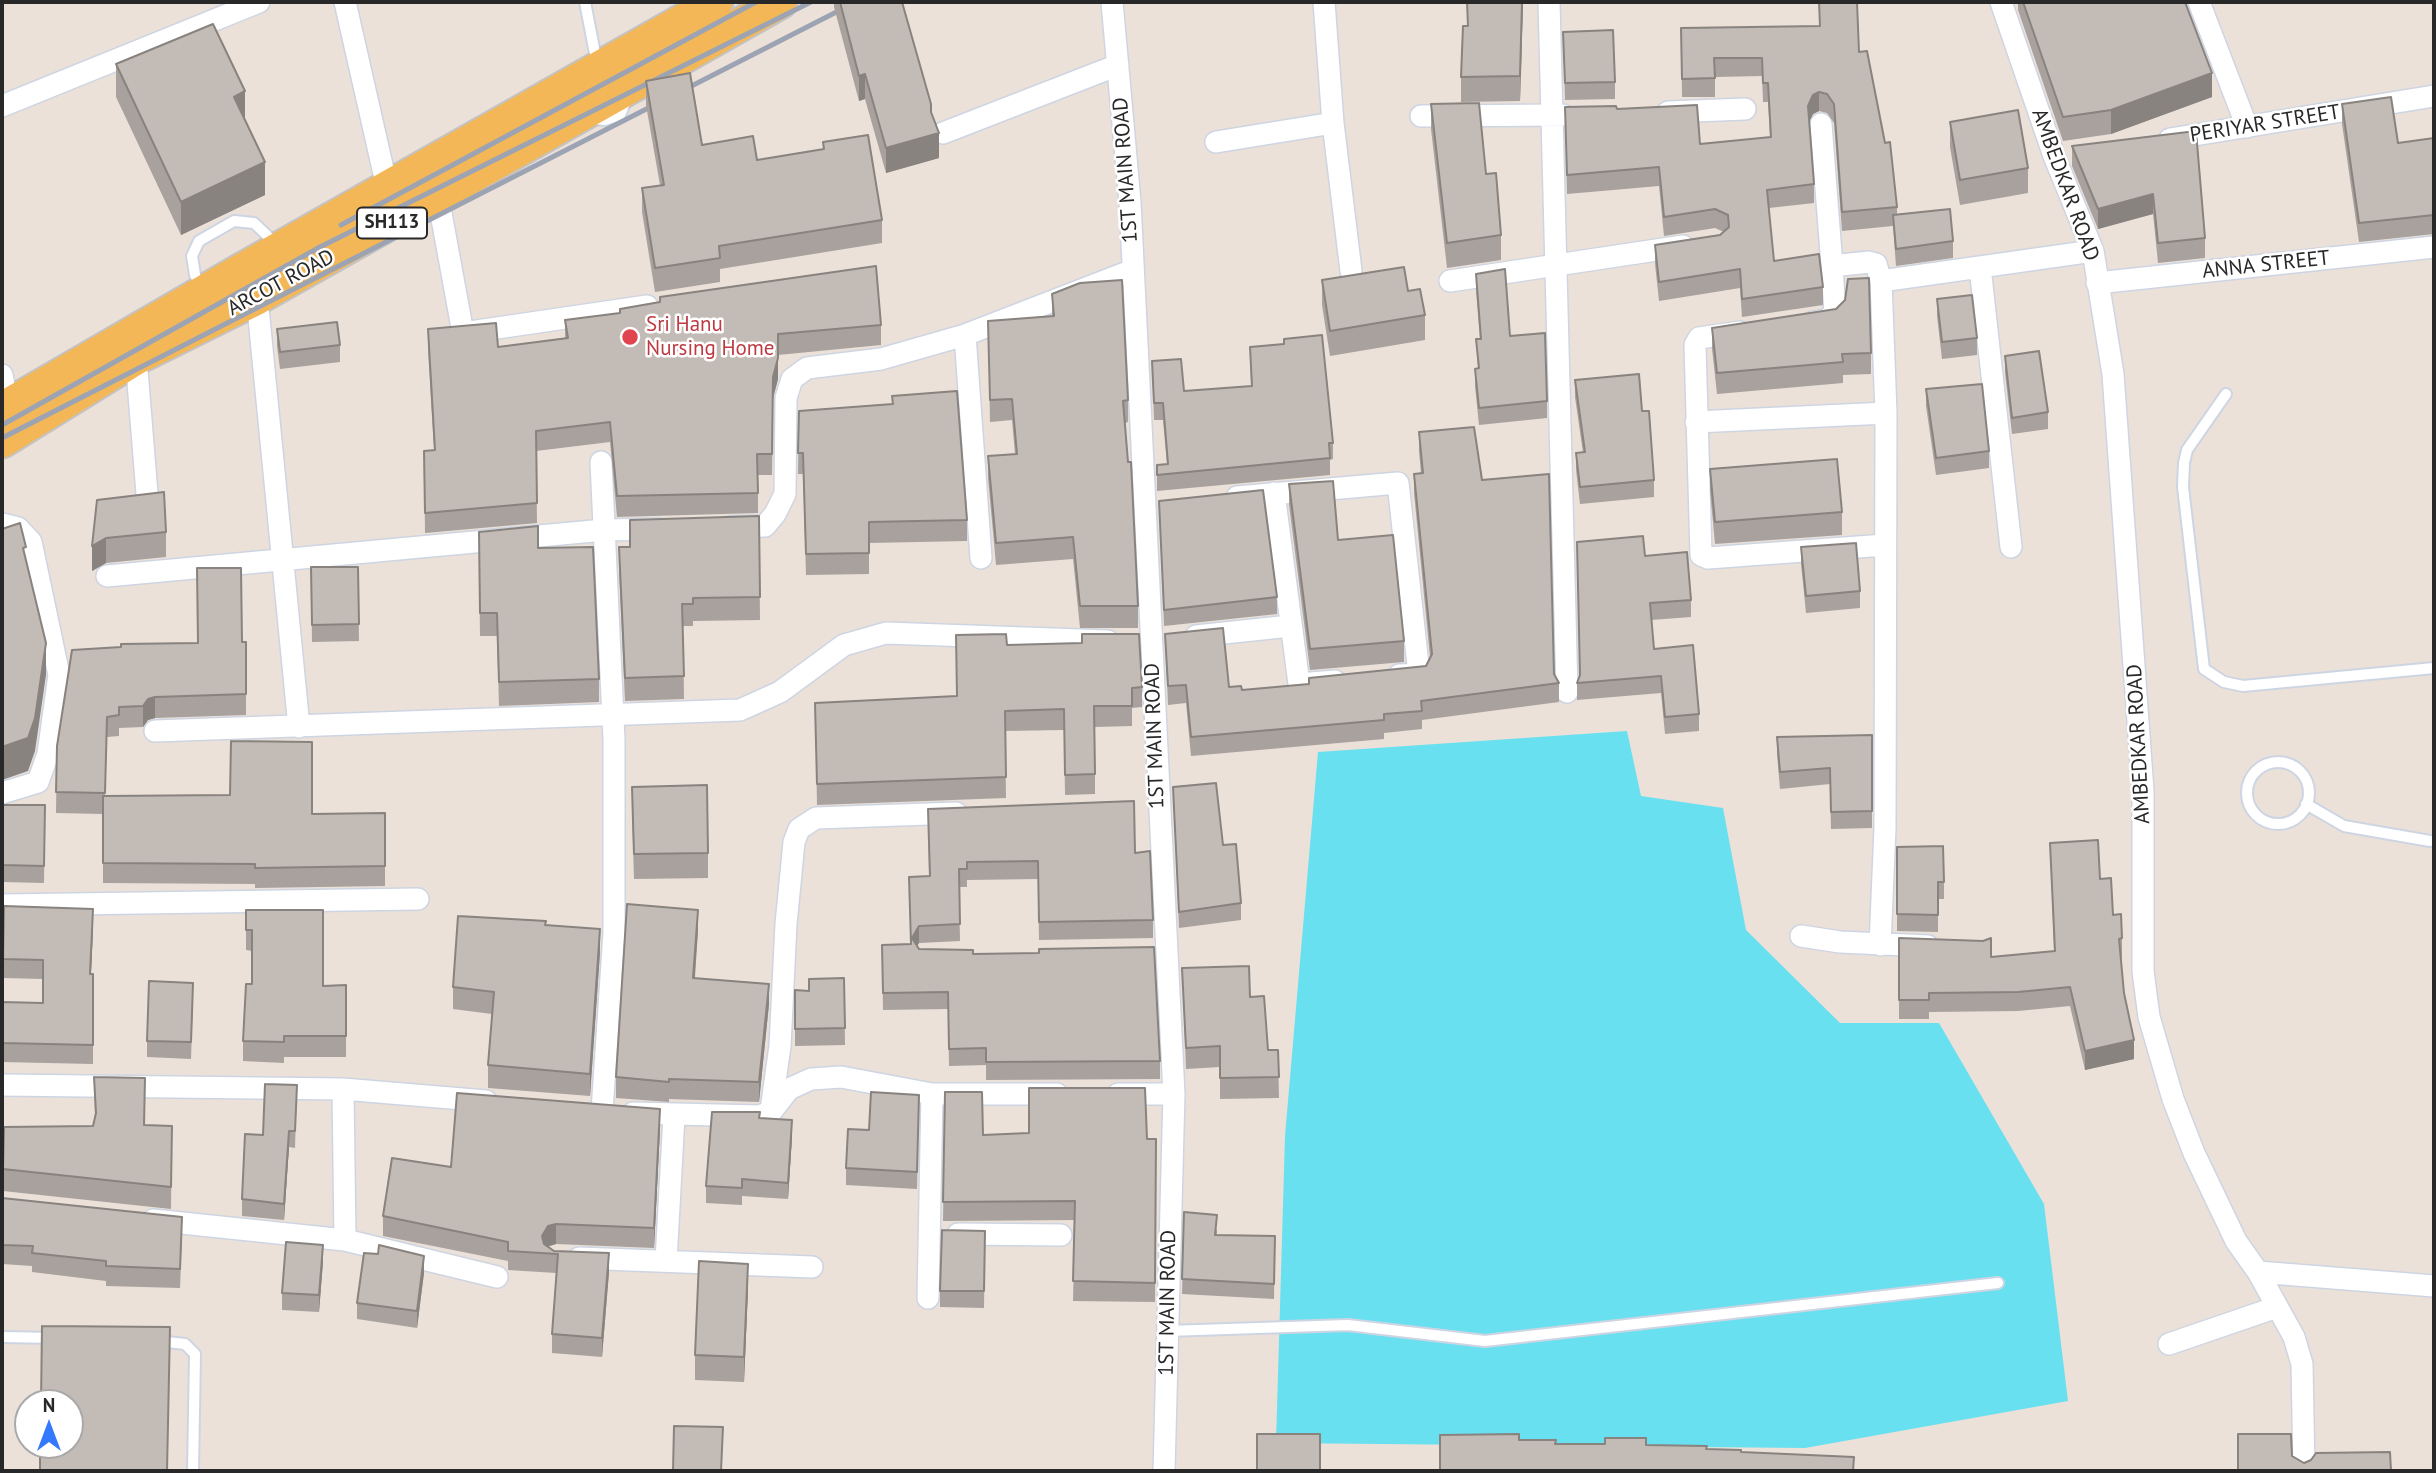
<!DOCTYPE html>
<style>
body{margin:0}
#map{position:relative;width:2436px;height:1473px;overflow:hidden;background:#ebe1d9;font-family:"PT Sans",sans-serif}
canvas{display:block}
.frame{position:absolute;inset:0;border:4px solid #282828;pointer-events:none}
.north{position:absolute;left:14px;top:1389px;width:70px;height:70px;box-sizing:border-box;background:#fff;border:2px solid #a9a9a9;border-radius:50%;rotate:0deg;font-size:19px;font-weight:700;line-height:28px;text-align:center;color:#282828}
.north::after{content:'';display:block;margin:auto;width:24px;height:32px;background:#3478fd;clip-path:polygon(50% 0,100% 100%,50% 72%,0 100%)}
</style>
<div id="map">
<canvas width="2436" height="1473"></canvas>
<div class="frame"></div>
<div class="north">N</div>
</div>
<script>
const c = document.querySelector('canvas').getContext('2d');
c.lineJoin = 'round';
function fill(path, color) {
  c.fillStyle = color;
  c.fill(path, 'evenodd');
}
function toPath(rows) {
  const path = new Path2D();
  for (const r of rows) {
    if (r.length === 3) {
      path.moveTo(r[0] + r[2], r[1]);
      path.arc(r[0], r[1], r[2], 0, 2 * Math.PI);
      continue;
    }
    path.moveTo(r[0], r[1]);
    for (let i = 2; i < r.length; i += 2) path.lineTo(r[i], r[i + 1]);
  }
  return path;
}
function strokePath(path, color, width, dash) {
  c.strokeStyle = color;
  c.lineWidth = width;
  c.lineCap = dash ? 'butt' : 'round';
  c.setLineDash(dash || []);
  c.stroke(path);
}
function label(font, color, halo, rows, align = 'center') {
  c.font = font + ' "PT Sans",sans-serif';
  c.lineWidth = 5;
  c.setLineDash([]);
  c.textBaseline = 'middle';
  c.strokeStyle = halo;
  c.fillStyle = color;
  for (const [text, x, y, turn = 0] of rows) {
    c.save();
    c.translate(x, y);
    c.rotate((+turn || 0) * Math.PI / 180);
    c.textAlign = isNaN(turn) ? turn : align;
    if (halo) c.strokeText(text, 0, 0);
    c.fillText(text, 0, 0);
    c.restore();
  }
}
const water = toPath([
 [1627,731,1641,796,1723,808,1746,930,1840,1023,1939,1023,2044,1204,2068,1401,1805,1448,1276,1443,1285,1136,1318,752]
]);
const lane = toPath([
 [585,2,597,64],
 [594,119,605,120,620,115,627,98],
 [202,289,195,275,192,256,199,241,234,221,254,223,277,245],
 [2226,394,2187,450,2184,463,2183,487,2204,669,2224,682,2243,686,2434,668],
 [2278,793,31],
 [2306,804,2344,826,2430,841],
 [1167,1331,1348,1325,1485,1341,1998,1283],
 [2,1337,55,1338],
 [158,1341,185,1344,195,1354,193,1471]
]);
const street = toPath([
 [345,2,387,187],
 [1112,2,1130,202,1174,1094,1164,1471],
 [1324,2,1333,123,1351,271],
 [1549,2,1567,692],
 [2001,2,2054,156,2093,251,2113,374,2143,791,2143,971,2149,1017,2173,1099,2194,1153,2236,1241,2258,1272,2294,1337,2302,1364,2304,1471],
 [2199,2,2247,127],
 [2,106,259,2],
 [1668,112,1745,109],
 [1421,116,1563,115],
 [1821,124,1832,266],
 [943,133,1118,65],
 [2170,139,2434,96],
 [1216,142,1333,123],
 [438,197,463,333,647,306],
 [1980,267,2011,547],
 [1450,281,1683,246],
 [1881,281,2093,251],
 [2097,283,2434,247],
 [252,290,257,298,299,727],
 [1813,322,1826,320,1835,313,1832,266,1869,262,1876,264,1881,281,1886,413,1885,828,1880,945],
 [1740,332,1699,338,1695,345,1701,555,1708,558,1885,545],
 [965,335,981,558],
 [136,358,148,506],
 [2,375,8,406],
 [1696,422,1886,413],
 [601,462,614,740,614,933,602,1111],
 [1274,493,1299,684,1335,681],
 [1237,497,1398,483,1419,674,1399,675],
 [2,524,18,528,31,542,59,675,48,754,38,782,2,793],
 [730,527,765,526,775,514,785,494,786,398,792,379,807,368,881,359,965,335,1133,270],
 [107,576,604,530,659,529],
 [1196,636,1290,626],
 [155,731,740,710,780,692,844,645,886,633,1108,641],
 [2,905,418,899],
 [1801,936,1840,942,1928,946],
 [2,1085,343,1089,486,1101],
 [343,1089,345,1240,497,1277],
 [1118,1094,1174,1094],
 [771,1110,780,1046,786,924,794,842,799,829,816,818,956,813],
 [633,1113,759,1116,771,1112,789,1089,811,1079,841,1077,932,1094,1057,1094],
 [153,1220,345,1240],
 [958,1234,1061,1235],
 [579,1258,812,1267],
 [666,1261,674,1116],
 [2258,1272,2434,1286],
 [928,1298,932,1094],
 [2169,1344,2277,1307]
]);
const primary = toPath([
 [2,409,240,271,716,2],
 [2,441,136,358,257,298,780,2]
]);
const rail = toPath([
 [341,225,756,2],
 [2,425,320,247,811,2],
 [2,438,856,2]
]);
const wall = toPath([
 [834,2,902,2,939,158,886,173,865,99,859,101,834,7],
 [1467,2,1523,2,1520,101,1461,102,1461,77,1467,26],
 [1819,2,1859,52,1897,207,1897,215,1953,241,1953,258,1896,266,1893,226,1842,231,1834,123,1827,113,1819,111,1813,114,1809,122,1814,184,1814,203,1769,208,1774,261,1823,287,1823,305,1742,317,1740,288,1659,301,1655,264,1655,245,1720,235,1724,232,1715,228,1664,236,1659,186,1567,194,1565,107,1617,109,1700,144,1770,137,1768,102,1763,102,1762,76,1715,77,1715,97,1682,97,1681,28,1819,26],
 [2018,2,2185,2,2212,97,2111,134,2063,141,2018,10],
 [1563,32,1615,82,1615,99,1565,100],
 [116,64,245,120,265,195,181,235,116,97],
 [646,81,702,145,757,160,823,149,823,142,882,220,882,243,720,269,720,282,655,292,642,212,642,188,660,185,646,105],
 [1431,104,1486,174,1501,235,1501,260,1447,268,1431,129],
 [2342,104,2398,143,2434,138,2434,234,2359,242,2342,124],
 [1950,122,2028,168,2028,193,1960,205,1950,147],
 [2196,131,2205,238,2205,258,2158,263,2153,214,2098,229,2072,166,2072,146],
 [1476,274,1547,401,1547,418,1479,425,1475,386,1475,369,1478,369,1476,339,1480,339,1476,290],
 [1322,280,1408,291,1425,315,1425,340,1330,356,1322,305],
 [1052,294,1128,400,1128,422,1125,423,1138,606,1138,628,1080,628,1073,559,996,565,988,478,988,456,1015,454,1012,420,990,422,988,321,1052,317],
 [660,297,881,325,881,345,778,355,778,379,773,398,772,475,758,475,758,513,617,517,610,442,536,451,537,523,425,533,424,451,434,450,428,350,428,329,498,347,565,338,565,320,620,313,620,309,660,302],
 [1937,299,1977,338,1977,355,1942,359,1937,316],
 [1712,328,1871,353,1871,374,1843,375,1843,383,1717,394,1712,349],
 [277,329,340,345,340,362,280,369,277,346],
 [1250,347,1333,443,1333,459,1330,460,1330,475,1157,491,1157,465,1167,464,1163,420,1154,420,1152,361,1184,391,1251,386],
 [2005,356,2048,412,2048,429,2012,434,2005,373],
 [1575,380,1654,480,1654,497,1580,504,1576,470,1576,453,1583,453,1575,397],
 [1926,389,1989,451,1989,468,1936,475,1926,406],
 [892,396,967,520,967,541,869,543,869,574,806,575,803,474,798,474,799,411,892,404],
 [1419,432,1482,480,1554,674,1559,683,1559,702,1422,720,1422,729,1384,733,1384,739,1191,756,1186,703,1168,705,1165,634,1229,687,1242,690,1309,684,1426,666,1430,657,1414,493,1414,474,1421,474,1419,451],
 [1710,469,1842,512,1842,535,1715,544,1710,491],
 [1289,484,1338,540,1404,641,1404,662,1310,670,1289,505],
 [97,500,166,532,166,557,106,563,92,571],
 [1159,501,1277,597,1277,614,1164,626],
 [759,516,760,620,693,621,693,626,683,626,684,699,625,701,619,570,619,547,630,547],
 [1801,547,1860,591,1860,608,1806,613,1801,564],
 [538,548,599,679,599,702,499,706,497,636,480,636,479,555],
 [1645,556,1691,600,1691,617,1651,620,1654,649,1699,714,1699,731,1665,734,1661,693,1577,700,1577,683,1580,676],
 [311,567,358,567,359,641,312,642],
 [1082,634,1142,687,1142,707,1132,708,1132,726,1095,727,1095,794,1065,795,1064,730,1005,731,1006,798,817,805,815,703,956,696,1007,645,1082,643],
 [246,642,246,715,155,718,148,720,143,727,119,728,119,736,107,737,105,796,312,814,385,813,385,886,255,888,255,884,103,883,103,814,56,813,57,746,198,643],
 [1872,735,1872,828,1831,829,1830,784,1780,789,1777,754,1777,737],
 [1173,787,1223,845,1241,903,1241,920,1179,928],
 [2,805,45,805,44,883,2,882],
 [928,809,1135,853,1153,920,1153,938,1039,940,1038,879,967,880,967,887,959,887,960,941,919,943,917,946,919,949,973,954,1160,1061,1160,1079,986,1080,986,1065,949,1066,948,1009,883,1010,882,945,911,944,929,876],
 [632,812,708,853,708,878,634,879],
 [2050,843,2100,879,2122,938,2122,958,2120,958,2124,993,2134,1059,2085,1070,2070,1006,2018,1011,1929,1012,1929,1019,1899,1019,1899,938,1991,957,2054,951],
 [1897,847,1944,882,1944,899,1938,899,1938,932,1897,931],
 [246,910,323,986,346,985,346,1057,284,1057,284,1063,243,1061,243,1041,252,984,252,951,246,950],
 [546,925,600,952,590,1096,488,1088,488,1065,492,1014,453,1009,453,987],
 [93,928,91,974,93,974,93,1064,2,1062,2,1002,43,1003,43,979,3,978,3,959],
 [698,930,695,978,769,1004,759,1102,669,1099,669,1102,616,1098,616,1077],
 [1182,968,1250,997,1268,1050,1278,1050,1279,1098,1220,1099,1220,1067,1186,1069],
 [844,978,845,1045,795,1046,795,990,809,991],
 [193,1000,191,1059,147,1057,147,1041],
 [94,1077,144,1125,172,1126,171,1209,3,1191,4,1127,93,1126,95,1116],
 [297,1085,295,1148,289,1147,284,1220,242,1216,242,1199,263,1135],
 [945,1092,983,1135,1156,1139,1155,1302,1073,1301,1075,1220,943,1221],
 [919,1095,917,1189,846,1185,846,1168],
 [760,1118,792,1137,788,1199,742,1196,742,1205,706,1203,706,1186],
 [660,1128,654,1248,556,1244,548,1247,554,1251,609,1272,602,1357,552,1353,552,1334,556,1273,508,1270,508,1261,383,1236,383,1216],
 [2,1198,182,1236,180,1288,106,1286,106,1281,32,1272,32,1266,2,1264],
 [1184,1212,1217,1230,1217,1235,1275,1236,1274,1299,1182,1294],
 [985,1231,984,1308,940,1307,940,1291],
 [323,1262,319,1312,282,1310,282,1293],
 [424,1273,417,1328,357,1319,357,1303],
 [748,1289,744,1382,695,1380,695,1355]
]);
const shadedWall = toPath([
 [1522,2,1523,2,1520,101,1520,76],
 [2212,73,2212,97,2111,134,2111,110],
 [865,74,865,99,859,101,859,76],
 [245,91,245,124,234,97],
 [1819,92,1819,111,1813,114,1808,124,1808,106,1813,95],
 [939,133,939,158,886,173,886,148],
 [265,162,265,195,181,235,181,202],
 [2153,194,2153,214,2098,229,2098,209],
 [778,358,778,379,773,398,772,475,773,377],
 [106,538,106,563,92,571,92,546],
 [46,643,46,675,35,751,28,771,2,780,2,747],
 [155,697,155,718,148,720,143,727,143,706,148,699],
 [93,909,93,928,90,993,90,974],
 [698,910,698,930,693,998,693,978],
 [919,926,919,943,912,956,912,938],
 [600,929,600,952,590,1096,590,1074],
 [769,984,769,1004,759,1102,759,1082],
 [2134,1040,2134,1059,2085,1070,2085,1051],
 [660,1109,660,1128,654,1248,654,1228],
 [792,1120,792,1137,788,1199,788,1183],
 [289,1131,289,1147,284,1220,284,1204],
 [556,1224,556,1244,548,1246,544,1253,542,1236,548,1226],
 [323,1245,323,1262,319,1312,319,1295],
 [609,1253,609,1272,602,1357,602,1338],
 [424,1256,424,1273,417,1328,417,1311],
 [748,1264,748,1289,744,1382,744,1357]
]);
const building = toPath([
 [840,2,902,2,931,104,931,112,939,133,886,148,865,74,859,76,840,2],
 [1467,2,1522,2,1520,76,1461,77,1463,26,1468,26,1467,2],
 [1819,2,1857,2,1859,52,1867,51,1885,143,1890,142,1897,207,1842,212,1834,104,1827,94,1819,92,1813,95,1808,106,1814,184,1767,190,1774,261,1819,254,1823,287,1742,299,1740,269,1659,282,1655,245,1720,235,1729,227,1728,215,1715,209,1664,217,1659,167,1567,175,1565,107,1616,106,1617,109,1697,105,1700,144,1771,137,1768,83,1763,83,1762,58,1714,58,1715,78,1682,79,1681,28,1820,26,1819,2],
 [2023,2,2185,2,2212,73,2111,110,2063,117,2023,2],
 [213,24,245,91,234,97,265,162,181,202,116,64,213,24],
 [1613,30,1615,82,1565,83,1563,32,1613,30],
 [690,73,702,145,753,136,757,160,824,149,823,142,868,135,882,220,719,246,720,258,655,268,642,188,664,185,646,81,690,73],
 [2391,97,2398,143,2434,138,2434,215,2359,223,2342,104,2391,97],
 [1479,103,1486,174,1496,173,1501,235,1447,243,1431,104,1479,103],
 [2018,110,2028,168,1960,180,1950,122,2018,110],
 [2196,131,2205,238,2158,243,2153,194,2098,209,2072,146,2196,131],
 [1950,209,1953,241,1896,249,1893,215,1950,209],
 [876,266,881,325,778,334,778,358,773,377,772,454,757,454,758,493,617,496,610,422,536,431,537,503,425,513,424,451,435,450,428,329,496,323,498,347,568,338,565,320,620,313,620,309,660,302,660,297,876,266],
 [1404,267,1408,291,1420,289,1425,315,1330,331,1322,280,1404,267],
 [1505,269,1510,336,1545,333,1547,401,1479,408,1475,369,1479,368,1476,339,1481,339,1476,274,1505,269],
 [1869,278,1871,353,1842,354,1843,362,1717,373,1712,328,1836,309,1845,300,1848,279,1869,278],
 [1122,280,1128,400,1123,401,1128,462,1131,462,1138,606,1080,606,1073,537,996,543,988,456,1017,454,1012,399,990,400,988,321,1054,316,1052,294,1080,283,1122,280],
 [1972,295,1977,338,1942,342,1937,299,1972,295],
 [337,322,340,345,280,352,277,329,337,322],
 [1322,335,1333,443,1329,443,1330,458,1157,475,1157,465,1168,464,1163,403,1154,403,1152,361,1181,359,1184,391,1252,386,1250,347,1284,344,1284,339,1322,335],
 [2039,351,2048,412,2012,418,2005,356,2039,351],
 [1639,374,1642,411,1649,411,1654,480,1580,487,1576,453,1585,452,1575,380,1639,374],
 [1982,384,1989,451,1936,458,1926,389,1982,384],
 [957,391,967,520,869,522,869,553,806,554,803,453,798,453,799,411,893,404,892,396,957,391],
 [1474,427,1482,480,1549,474,1554,674,1559,683,1421,701,1422,711,1384,714,1384,720,1191,737,1186,685,1168,686,1165,634,1223,628,1229,687,1241,686,1242,690,1309,684,1309,678,1426,666,1432,654,1414,474,1423,473,1419,432,1474,427],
 [1837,459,1842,512,1715,522,1710,469,1837,459],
 [1333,481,1338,540,1393,535,1404,641,1310,649,1289,484,1333,481],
 [1263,490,1277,597,1164,610,1159,501,1263,490],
 [164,492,166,532,106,538,92,546,97,500,164,492],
 [759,516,760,597,693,598,693,604,682,604,684,676,625,678,619,547,630,547,630,520,759,516],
 [20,523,26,547,23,548,46,643,35,718,28,738,2,747,2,529,20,523],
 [538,526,538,548,593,547,599,679,499,682,497,613,480,613,479,532,538,526],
 [1643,536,1645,556,1687,552,1691,600,1650,603,1654,649,1693,645,1699,714,1665,717,1661,676,1577,683,1580,675,1577,542,1643,536],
 [1856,543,1860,591,1806,596,1801,547,1856,543],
 [311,567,358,567,359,624,312,625,311,567],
 [197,568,241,568,242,642,246,642,246,694,155,697,148,699,143,706,119,707,119,715,107,717,105,793,56,792,57,746,72,650,121,647,121,644,198,643,197,568],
 [1006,634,1007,645,1082,643,1082,634,1139,634,1142,687,1132,688,1132,706,1094,706,1095,774,1065,775,1064,709,1005,711,1006,777,817,784,815,703,957,696,956,635,1006,634],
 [1872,735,1872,811,1831,812,1830,768,1780,772,1777,737,1872,735],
 [231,741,312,742,312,814,385,813,385,866,255,868,255,864,103,863,103,796,230,795,231,741],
 [1216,783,1223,845,1236,844,1241,903,1179,912,1173,787,1216,783],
 [707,785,708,853,634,854,632,787,707,785],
 [1134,801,1135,853,1150,851,1153,920,1039,922,1038,861,967,862,967,869,959,869,960,924,919,926,912,938,919,949,973,950,973,954,1039,953,1039,949,1154,947,1160,1061,986,1062,986,1048,949,1049,948,992,883,993,882,945,911,944,909,877,930,876,928,809,1134,801],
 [2,805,45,805,44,866,2,865,2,805],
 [2098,840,2100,879,2111,878,2113,915,2121,914,2122,938,2119,939,2124,993,2134,1040,2085,1051,2070,987,2018,992,1929,993,1929,1000,1899,1000,1899,938,1983,941,1991,938,1991,957,2055,951,2050,843,2098,840],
 [1943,846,1944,882,1938,882,1938,915,1897,914,1897,847,1943,846],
 [627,904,698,910,693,978,769,984,759,1082,669,1079,669,1082,616,1077,627,904],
 [4,906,93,909,90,974,93,974,93,1045,2,1043,2,1002,43,1003,43,960,3,959,4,906],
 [246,910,323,910,323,986,346,985,346,1036,284,1036,284,1042,243,1041,246,984,252,984,252,930,246,930,246,910],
 [458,916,546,921,545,925,600,929,590,1074,488,1065,494,992,453,987,458,916],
 [1249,966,1250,997,1264,996,1268,1050,1278,1050,1279,1077,1220,1078,1220,1046,1186,1048,1182,968,1249,966],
 [844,978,845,1028,795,1029,795,990,809,991,809,979,844,978],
 [149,981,193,983,191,1042,147,1041,149,981],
 [94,1077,145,1078,144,1125,172,1126,171,1187,3,1169,4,1127,93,1126,96,1113,94,1077],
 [265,1084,297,1085,295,1131,289,1131,284,1204,242,1199,245,1134,263,1135,265,1084],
 [1029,1088,1145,1088,1147,1139,1156,1139,1155,1283,1073,1281,1075,1201,943,1202,945,1092,982,1092,983,1135,1029,1133,1029,1088],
 [871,1092,919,1095,917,1172,846,1168,848,1129,869,1130,871,1092],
 [457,1093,660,1109,654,1228,556,1224,548,1226,542,1236,544,1244,554,1251,609,1253,602,1338,552,1334,558,1254,508,1251,508,1242,383,1216,392,1158,451,1167,457,1093],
 [712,1112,760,1112,759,1118,792,1120,788,1183,742,1179,742,1188,706,1186,712,1112],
 [2,1198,182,1217,180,1269,106,1266,106,1261,32,1253,33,1246,2,1245,2,1198],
 [1184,1212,1217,1215,1215,1235,1275,1236,1274,1284,1182,1279,1184,1212],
 [942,1230,985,1231,984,1291,940,1291,942,1230],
 [286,1242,323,1245,319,1295,282,1293,286,1242],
 [379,1245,424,1256,417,1311,357,1303,364,1253,378,1254,379,1245],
 [699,1261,748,1264,744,1357,695,1355,699,1261],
 [42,1326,170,1327,167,1471,40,1471,40,1445,70,1445,70,1403,41,1403,42,1326],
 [674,1426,723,1427,721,1471,673,1471,674,1426],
 [1257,1434,1320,1434,1320,1471,1257,1471,1257,1434],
 [1519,1434,1519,1440,1556,1440,1555,1444,1605,1444,1605,1438,1646,1438,1646,1445,1707,1446,1706,1449,1741,1450,1741,1452,1854,1457,1853,1471,1440,1471,1440,1435,1519,1434],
 [2238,1434,2291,1434,2292,1456,2304,1463,2311,1460,2316,1453,2390,1452,2391,1471,2238,1471,2238,1434]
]);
const markers = [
 [630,337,9,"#e0444e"]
];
const shields = [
 [392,223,70]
];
const shieldNames = [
 ["SH113",392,223]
];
const streetNames = [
 ["PERIYAR STREET",2265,124,-9],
 ["1ST MAIN ROAD",1126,170,-94],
 ["AMBEDKAR ROAD",2065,185,70],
 ["ANNA STREET",2266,265,-6],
 ["ARCOT ROAD",281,283,-28],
 ["1ST MAIN ROAD",1155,736,-92],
 ["AMBEDKAR ROAD",2139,744,-93],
 ["1ST MAIN ROAD",1168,1303,-89]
];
const healthNames = [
 ["Sri Hanu",646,325],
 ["Nursing Home",646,349]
];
fill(water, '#69e0f0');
strokePath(lane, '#ced5e2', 14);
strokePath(street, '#ced5e2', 24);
strokePath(primary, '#c3c3c3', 37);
strokePath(lane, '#fff', 10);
strokePath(street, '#fff', 21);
strokePath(primary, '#f3b757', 33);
strokePath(rail, '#9ca3b3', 5);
fill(wall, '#a8a19d');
fill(shadedWall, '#88837f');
fill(building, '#c3bbb6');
strokePath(building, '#88837f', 2);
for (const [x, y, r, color] of markers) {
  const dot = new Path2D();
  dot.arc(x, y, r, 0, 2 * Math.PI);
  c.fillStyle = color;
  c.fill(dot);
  strokePath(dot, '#fff', 2.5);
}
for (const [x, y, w] of shields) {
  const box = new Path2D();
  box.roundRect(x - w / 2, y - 15.5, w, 31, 5);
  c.fillStyle = '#fff';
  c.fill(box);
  strokePath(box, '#282828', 2);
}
label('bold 19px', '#282828', null, shieldNames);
label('21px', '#282828', '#fff', streetNames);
label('21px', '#be3a42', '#fff', healthNames, 'left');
</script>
